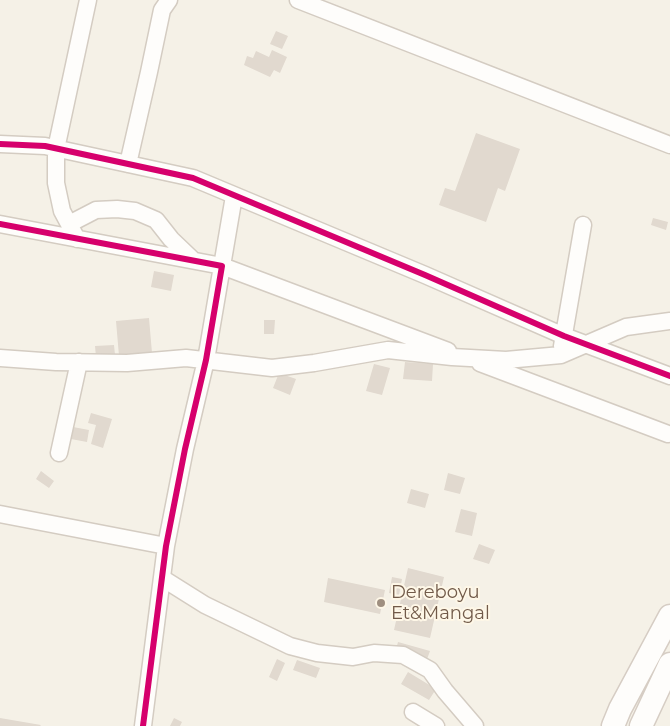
<!DOCTYPE html>
<style>
body{margin:0}
canvas{display:block;background:#f5f1e7}
</style>
<canvas width="670" height="726"></canvas>
<script>
const c = document.querySelector('canvas').getContext('2d');
c.lineJoin = 'round';
function fill(path, color) {
  c.fillStyle = color;
  c.fill(path, 'evenodd');
}
function toPath(rows) {
  const path = new Path2D();
  for (const r of rows) {
    path.moveTo(r[0], r[1]);
    for (let i = 2; i < r.length; i += 2) path.lineTo(r[i], r[i + 1]);
  }
  return path;
}
function strokePath(path, color, width, dash) {
  c.strokeStyle = color;
  c.lineWidth = width;
  c.lineCap = dash ? 'butt' : 'round';
  c.setLineDash(dash || []);
  c.stroke(path);
}
function label(font, color, halo, rows, align = 'center') {
  c.font = font + ' Montserrat,sans-serif';
  c.lineWidth = 4;
  c.setLineDash([]);
  c.textBaseline = 'middle';
  c.strokeStyle = halo;
  c.fillStyle = color;
  for (const [text, x, y, turn = 0] of rows) {
    c.save();
    c.translate(x, y);
    c.rotate((+turn || 0) * Math.PI / 180);
    c.textAlign = isNaN(turn) ? turn : align;
    if (halo) c.strokeText(text, 0, 0);
    c.fillText(text, 0, 0);
    c.restore();
  }
}
const building = toPath([
 [276,31,288,36,282,49,270,44],
 [272,50,287,57,280,73,274,70,270,77,244,65,247,56,253,58,256,51,269,57],
 [476,133,520,149,505,191,498,188,486,222,439,205,445,188,455,191],
 [653,218,668,222,666,230,651,225],
 [154,271,174,275,171,291,151,287],
 [149,318,152,353,119,356,116,321],
 [264,320,275,320,274,334,264,334],
 [114,345,115,355,96,357,95,346],
 [405,362,433,364,432,381,403,379],
 [374,364,390,368,382,395,366,391],
 [279,373,296,379,290,395,273,388],
 [91,413,112,419,103,448,91,444,96,425,88,423],
 [73,427,89,430,87,442,71,439],
 [41,471,54,481,49,488,36,479],
 [448,473,465,478,460,494,444,490],
 [411,489,429,494,425,508,407,503],
 [461,509,477,513,472,536,455,532],
 [479,544,495,550,489,564,473,559],
 [408,568,444,577,430,638,394,630],
 [392,577,402,579,399,595,389,593],
 [328,578,385,590,380,614,324,602],
 [398,642,430,651,426,662,395,653],
 [277,659,285,663,277,681,269,677],
 [297,660,320,668,316,678,293,670],
 [408,672,436,689,429,700,401,684],
 [0,718,41,725,40,726,0,726],
 [174,718,182,722,180,726,170,726]
]);
const street = toPath([
 [298,0,670,145],
 [0,144,45,146,193,178,425,275,564,336,670,376],
 [128,164,149,72,162,10,169,0],
 [234,196,222,266,448,351],
 [0,224,222,266,206,360,185,449,166,546,143,726],
 [69,224,96,210,117,209,135,211,156,220,171,239,193,260],
 [77,239,62,211,56,183,56,149,88,0],
 [562,346,583,225],
 [0,358,56,362,127,363,186,358,272,368,314,363,388,350,452,357,506,360,561,355,626,327,670,321],
 [480,363,668,434],
 [59,453,79,362],
 [0,514,166,546],
 [162,578,205,605,290,646,317,653,353,657,374,653,403,655,430,670,445,691,475,726],
 [413,712,436,726]
]);
const secondary = toPath([
 [613,726,620,709,670,616],
 [641,726,670,664]
]);
const cycleway = toPath([
 [0,144,45,146,193,178,425,275,564,336,670,376],
 [0,224,222,266,206,360,185,449,166,546,143,726]
]);
const markers = [
 [381,603,5,"#9f8f80"]
];
const poiNames = [
 ["Dereboyu",391,593],
 ["Et&Mangal",391,614]
];
fill(building, '#e1d9cf');
strokePath(street, '#d4ccc2', 19);
strokePath(secondary, '#d6cdc4', 25);
strokePath(street, '#fefdfb', 16);
strokePath(secondary, '#fefdfb', 22);
strokePath(cycleway, '#d6006c', 6);
for (const [x, y, r, color] of markers) {
  const dot = new Path2D();
  dot.arc(x, y, r, 0, 2 * Math.PI);
  c.fillStyle = color;
  c.fill(dot);
  strokePath(dot, '#fef7e7', 2);
}
label('18px', '#715a49', '#fef7e7', poiNames, 'left');
</script>
